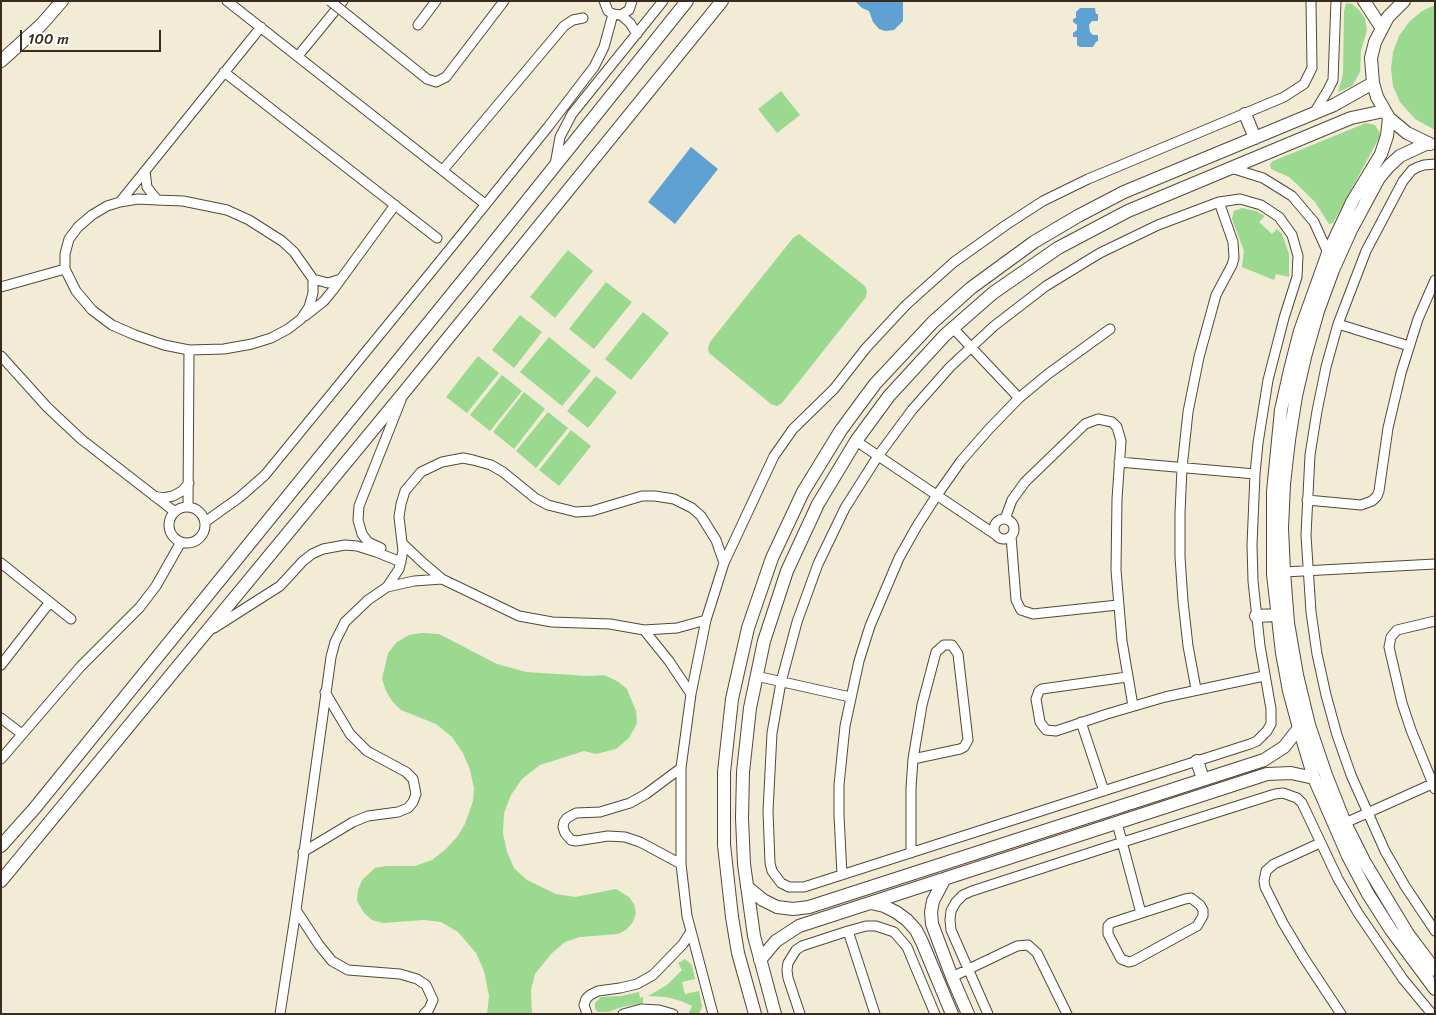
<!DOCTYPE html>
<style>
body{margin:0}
#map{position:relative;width:1436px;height:1015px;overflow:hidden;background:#f2ecd6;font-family:Sriracha,sans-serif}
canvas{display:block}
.frame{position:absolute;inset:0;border:2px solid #3b2a1e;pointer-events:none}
.scale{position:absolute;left:20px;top:30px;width:141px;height:22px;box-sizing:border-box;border:2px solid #3b2a1e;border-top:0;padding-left:6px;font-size:15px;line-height:18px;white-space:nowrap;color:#3b2a1e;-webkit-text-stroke:4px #fff;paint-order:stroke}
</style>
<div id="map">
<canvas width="1436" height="1015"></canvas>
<div class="frame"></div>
<div class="scale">100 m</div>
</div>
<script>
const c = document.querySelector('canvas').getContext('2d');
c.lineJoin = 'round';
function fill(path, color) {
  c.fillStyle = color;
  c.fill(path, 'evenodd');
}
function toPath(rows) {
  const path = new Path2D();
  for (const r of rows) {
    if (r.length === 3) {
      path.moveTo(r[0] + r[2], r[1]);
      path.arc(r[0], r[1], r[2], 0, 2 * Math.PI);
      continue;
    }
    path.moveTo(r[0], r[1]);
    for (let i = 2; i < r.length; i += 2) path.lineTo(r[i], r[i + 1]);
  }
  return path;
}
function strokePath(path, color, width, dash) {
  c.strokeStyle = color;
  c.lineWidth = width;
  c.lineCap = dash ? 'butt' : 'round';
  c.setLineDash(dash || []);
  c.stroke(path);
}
const green = toPath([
 [1346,3,1352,4,1359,10,1365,18,1367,30,1361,51,1360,72,1352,86,1338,92,1343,74,1344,11],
 [1435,5,1435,130,1415,119,1400,102,1393,86,1391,69,1393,52,1399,36,1409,22,1422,11],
 [781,91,800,115,777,133,758,109],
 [1366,123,1375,125,1380,133,1379,138,1333,223,1329,224,1315,202,1302,189,1289,177,1271,169,1270,164,1273,161],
 [1242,208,1256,211,1265,216,1259,222,1272,234,1277,229,1282,234,1289,254,1289,277,1276,274,1274,280,1242,267,1244,251,1232,219,1234,211],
 [799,234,865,286,867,291,866,297,782,403,777,406,771,404,709,353,708,348,710,342,793,238],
 [568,250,593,271,555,318,530,297],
 [606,282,632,302,594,349,569,329],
 [643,312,669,333,631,380,605,359],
 [520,315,542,332,514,368,492,350],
 [549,337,591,371,562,406,520,372],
 [478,356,499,373,467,413,446,397],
 [502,375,522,391,490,431,470,415],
 [596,376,617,392,588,428,567,411],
 [524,392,545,409,514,449,493,432],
 [548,412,568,428,536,468,516,451],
 [571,430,591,446,559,486,539,470],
 [422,633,439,634,497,664,526,672,588,676,604,675,617,681,627,689,636,711,637,723,629,738,616,749,596,754,584,751,540,765,522,779,511,795,504,813,503,833,507,852,514,868,527,880,556,894,575,897,616,889,629,897,634,904,636,913,633,922,626,930,618,934,580,937,565,942,551,954,535,974,531,990,532,1014,487,1014,489,996,484,971,476,953,458,932,441,922,424,920,383,923,372,920,364,913,357,901,358,890,362,880,375,868,386,866,415,866,432,860,445,850,457,837,465,824,473,801,474,788,470,770,463,753,452,737,436,724,401,710,392,701,386,691,382,679,388,653,397,642,409,635],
 [685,959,692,965,695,979,682,982,685,994,699,991,702,1007,699,1014,690,1014,689,1012,692,1006,681,1001,666,997,648,996,667,985,682,970,678,963],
 [639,992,640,998,643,997,643,1003,622,1007,608,1012,598,1012,595,1009,595,1003,601,997,621,996]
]);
const water = toPath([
 [855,1,903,1,903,21,894,30,885,31,879,29,873,22,869,11,862,8],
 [1080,8,1095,8,1096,14,1098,14,1098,21,1092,21,1089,25,1090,32,1093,35,1098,35,1098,41,1096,42,1093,47,1080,47,1077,45,1077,37,1073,37,1073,33,1077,30,1077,25,1073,22,1073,19,1076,18,1076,12],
 [691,147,718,169,675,224,648,202]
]);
const street = toPath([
 [227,1,485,204],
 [604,1,608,11,613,14,621,15,629,10,632,1],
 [621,15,630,23,637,34],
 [350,17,427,79,436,82,446,77,504,1],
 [418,25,436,1],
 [298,56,343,1],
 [224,72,437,238],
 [1314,113,1328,90,1333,80,1336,1],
 [1435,164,1424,165,1418,167,1412,170,1403,181,1366,251,1338,324,1326,367,1317,411,1310,455,1306,535,1311,612,1317,654,1326,695,1337,735,1351,775,1385,851,1405,886,1435,931],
 [555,165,560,137,572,114,663,1],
 [1231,168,1263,178,1292,196,1314,222,1328,253],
 [443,170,564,26,573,20,583,18],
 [145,171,147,187,157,200,183,201,227,210,249,220,282,241,294,252,313,279,313,293,309,307,301,319,288,329,271,338,252,344,224,349,189,350,164,345,135,335,112,325,92,310,76,291,65,269,65,254,69,239,78,227,92,215,107,206,120,202,138,199,157,200],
 [1240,199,1261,205,1279,217,1292,235,1298,256,1297,277,1284,318,1268,380,1258,443,1255,474,1252,545,1253,581,1260,646,1271,709,1271,724,1267,731,1257,741,1250,744,804,887,789,887,781,883,772,871,770,863,768,811,772,733,781,682,797,622,818,564,845,508,878,456,912,410,950,367,994,326,1046,286,1100,253,1158,225,1219,202,1240,199],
 [120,202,261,27],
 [313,279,328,283,341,279],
 [1,287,65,269],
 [305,316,324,301,333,290,395,205],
 [1338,324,1409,346],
 [952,327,1019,398],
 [1,356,47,407,81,439,175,512],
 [856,441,996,535],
 [1119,462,1255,474],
 [154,496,163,498,173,496,182,491,189,483],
 [1307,500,1361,505,1372,501,1377,496,1379,491,1388,428,1401,373,1418,319,1435,280],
 [188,507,189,350],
 [187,525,18],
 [1004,529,10],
 [1005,519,1012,500,1025,482,1085,424,1098,419,1112,422,1117,427,1121,441,1117,499,1116,570,1122,641,1133,706],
 [205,522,240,497,265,475,449,250,548,127,594,67,604,47,613,14],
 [1011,536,1016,600,1021,610,1033,614,1118,605],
 [403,544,422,562,442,579,519,616,552,622,610,624,644,630,677,628,706,620],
 [381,548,368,542,362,534,358,520,359,506,401,400],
 [1,563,71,619],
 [1284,572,1435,564],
 [387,587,414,581,442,579],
 [1435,621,1397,630,1391,637,1389,647,1402,703,1411,730,1435,789],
 [214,628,280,586,303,561,312,554,323,549,345,545,357,546,376,552,401,562],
 [644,630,669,661,691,694],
 [1,665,50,602],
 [756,676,850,697],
 [1127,677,1042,689,1039,691,1036,699,1040,722,1046,730,1056,731,1107,714,1165,697,1264,676],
 [1196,689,1188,646,1183,601,1180,557,1180,513,1182,468,1188,412,1199,357,1216,295,1232,265,1234,258,1233,242,1219,202],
 [1,718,22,734],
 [1081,722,1104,791],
 [1,759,81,666,140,607,156,586,181,542],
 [681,768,646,794,630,803,600,812,576,813,567,818,564,822,563,827,565,833,571,840,576,841,608,836,625,837,640,842,681,864],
 [1117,823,1141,913],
 [1345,823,1432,784],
 [1320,843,1274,864,1266,871,1264,881,1265,887,1283,923,1304,958,1341,1014],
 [303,852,353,822,368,816,398,812,408,808,413,802,416,794,413,779,406,772,367,751,350,734,325,692],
 [911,853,911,788,913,759,922,705,936,652,944,645,952,645,958,654,968,740,964,747,960,749,913,759],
 [842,875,839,815,839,785,845,726,859,661,870,626,899,558,917,526,937,495,961,461,989,429,1019,398,1048,374,1110,329],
 [1191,898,1200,905,1203,910,1203,916,1197,926,1133,961,1129,962,1121,959,1108,934,1108,926,1111,923,1185,899,1191,898],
 [296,910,319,945,332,961,348,970,400,974,417,979,426,985,433,1000,429,1009,424,1014],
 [848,931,875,1014],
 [952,977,1017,946,1028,945,1037,953,1067,1014],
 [280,1014,296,910,331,657,335,642,345,622,368,600,387,587,399,569,403,551,399,517,401,504,405,491,421,472,442,462,463,458,473,460,491,465,503,472,535,498,548,505,576,512,592,511,642,496,655,496,674,499,692,508,701,516,716,540,724,563],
 [587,1014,584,1005,586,999,590,995,598,991,620,988,637,984,653,975,683,944,690,933],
 [623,1014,641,1009,659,1010,673,1014],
 [713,1014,687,916,681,864,681,768,691,694,706,620,724,563,774,456,793,429,834,389,866,348,906,305,954,262,1006,225,1043,201,1088,179,1284,97,1304,84,1312,68,1311,1],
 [800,1014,788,978,787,970,788,963,796,950,802,946,848,931,866,926,876,926,894,932,907,947,935,1014],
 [988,1014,951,930,950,920,951,911,956,902,963,895,972,891,1123,842,1275,794,1283,793,1297,798,1302,803,1338,879,1358,913,1403,979,1432,1014]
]);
const secondary = toPath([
 [1364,1,1381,27],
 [1404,1,1388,17,1375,42,1371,58,1373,83,1377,97,1389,118,1407,133,1430,144],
 [1,61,41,25,62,1],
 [1245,114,1255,138],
 [1389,118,1387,136,1381,154,1352,202,1328,253,1300,331,1290,370,1281,410,1273,492,1273,574,1282,653,1289,691,1299,728,1314,778,1348,856,1368,894,1391,930,1435,989],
 [1428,143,1400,156,1389,166,1379,178,1351,230,1333,270,1318,311,1306,353,1296,396,1289,440,1284,484,1282,528,1284,572,1288,623,1297,675,1309,725,1326,775,1345,823,1364,861,1408,934,1435,970],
 [1256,616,1277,615],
 [1197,761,1203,779],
 [1,846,34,809,482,257,687,1],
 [944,880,933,901,931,912,932,924,952,977,968,1014],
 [1,881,405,391,722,1],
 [747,887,763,900,777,907,793,909,809,907,1264,760,1284,747,1299,728],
 [871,903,884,906,896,912,907,920,916,930,922,942,952,1014],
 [760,960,776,941,799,926,1267,774,1291,773,1314,778],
 [755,1014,738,953,732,917,724,845,724,772,732,699,748,628,772,558,803,492,841,430,875,384,933,322,971,288,1034,242,1078,216,1124,192,1334,105,1373,83],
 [775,1014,754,936,744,864,742,818,743,772,750,708,764,641,787,571,818,504,856,441,889,396,945,335,993,293,1058,248,1128,211,1231,168,1351,118,1384,111]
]);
const streetBridge = toPath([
 [330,1,350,17]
]);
fill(green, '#9ad98f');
fill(water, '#60a1d3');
strokePath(street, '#56473a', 11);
strokePath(secondary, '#56473a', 14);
strokePath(street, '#fff', 9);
strokePath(secondary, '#fff', 12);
strokePath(streetBridge, '#56473a', 11, []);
strokePath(streetBridge, '#fff', 9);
</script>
